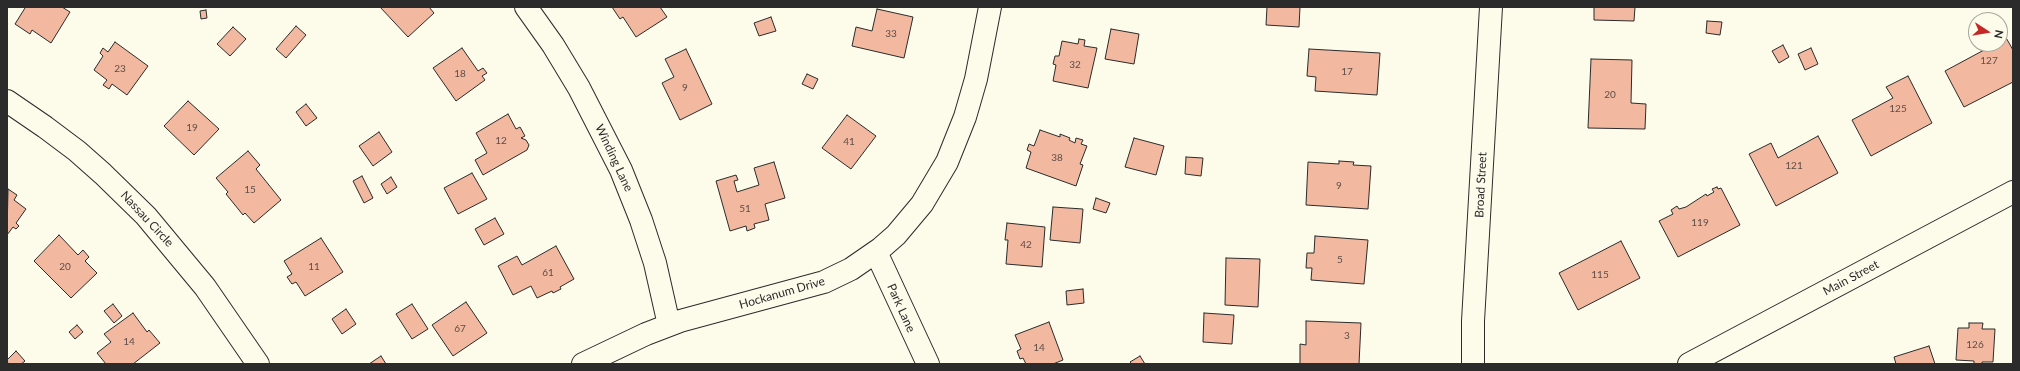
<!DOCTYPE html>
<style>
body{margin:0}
#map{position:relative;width:2020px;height:371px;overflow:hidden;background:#fdfbea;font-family:Lato,sans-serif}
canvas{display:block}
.frame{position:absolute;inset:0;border:8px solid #2b2b2b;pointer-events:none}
.north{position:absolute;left:1968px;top:12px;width:40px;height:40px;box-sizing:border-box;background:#fdfbea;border:1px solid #a9a89e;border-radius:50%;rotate:102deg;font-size:11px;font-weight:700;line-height:16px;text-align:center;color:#2b2b2b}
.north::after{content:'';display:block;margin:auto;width:14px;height:18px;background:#c62828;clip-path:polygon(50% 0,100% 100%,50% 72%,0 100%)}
</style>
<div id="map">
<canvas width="2020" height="371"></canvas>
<div class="frame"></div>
<div class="north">N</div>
</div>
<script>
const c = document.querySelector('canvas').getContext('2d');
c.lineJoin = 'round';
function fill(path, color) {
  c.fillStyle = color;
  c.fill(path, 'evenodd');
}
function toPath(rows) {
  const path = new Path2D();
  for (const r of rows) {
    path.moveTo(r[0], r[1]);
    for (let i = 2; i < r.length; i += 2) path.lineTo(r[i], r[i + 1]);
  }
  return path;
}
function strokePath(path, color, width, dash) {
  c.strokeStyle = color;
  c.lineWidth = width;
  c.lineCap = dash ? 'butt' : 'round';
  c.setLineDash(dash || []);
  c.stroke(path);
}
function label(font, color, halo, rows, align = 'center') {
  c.font = font + ' Lato,sans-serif';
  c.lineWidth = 3;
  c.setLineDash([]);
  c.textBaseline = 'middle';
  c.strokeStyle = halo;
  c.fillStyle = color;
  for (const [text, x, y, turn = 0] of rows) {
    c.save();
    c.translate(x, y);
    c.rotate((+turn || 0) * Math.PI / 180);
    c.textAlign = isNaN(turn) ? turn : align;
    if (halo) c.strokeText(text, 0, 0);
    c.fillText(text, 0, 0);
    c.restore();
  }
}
const building = toPath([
 [24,7,62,7,70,12,51,43,32,30,30,34,15,24,25,8,24,7],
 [380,7,429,7,434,13,408,37,380,7],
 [612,7,660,7,667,17,636,37,623,17,620,19,612,7],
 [1267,7,1300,7,1299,27,1266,25,1267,7],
 [1594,7,1635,7,1634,21,1594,20,1594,7],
 [877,9,913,17,904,58,852,46,856,27,872,31,877,9],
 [206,10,207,18,201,19,200,11,206,10],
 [771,17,776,31,759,36,754,23,771,17],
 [1707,21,1722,22,1720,35,1706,33,1707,21],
 [296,26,306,35,286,58,276,49,296,26],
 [233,27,246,39,230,56,217,44,233,27],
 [2000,27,2013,50,2013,82,1964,107,1945,71,1984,50,1981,44,2000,44,2000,27],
 [1111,29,1139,34,1134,64,1105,59,1111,29],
 [1079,39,1085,40,1084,46,1097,48,1088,88,1053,81,1056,65,1053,64,1055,56,1059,56,1062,41,1078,44,1079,39],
 [115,42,148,66,127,95,112,84,109,89,103,85,107,80,94,70,103,56,100,53,103,48,108,52,115,42],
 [1783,45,1789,57,1779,63,1772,51,1783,45],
 [462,48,478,71,483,68,487,73,482,76,485,80,456,101,433,68,462,48],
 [1811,48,1818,64,1805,70,1798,54,1811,48],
 [686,49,712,104,680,120,662,83,674,77,665,59,686,49],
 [1309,49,1380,53,1377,95,1315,91,1316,77,1307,76,1309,49],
 [1591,59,1632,60,1631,103,1646,104,1645,129,1588,128,1591,59],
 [807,74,818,79,813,89,802,84,807,74],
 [1908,76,1932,123,1871,156,1852,120,1893,98,1886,87,1908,76],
 [188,101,219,129,194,155,164,126,188,101],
 [306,104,317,118,306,126,296,112,306,104],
 [508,114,516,129,520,127,525,136,521,138,526,140,529,145,527,150,483,175,475,160,487,153,476,133,508,114],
 [847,115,876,136,851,169,822,148,847,115],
 [1040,130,1060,137,1060,134,1070,138,1069,140,1075,143,1076,138,1083,140,1081,144,1087,146,1080,164,1083,165,1076,186,1026,168,1031,152,1027,150,1029,144,1034,146,1040,130],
 [379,132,392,152,373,166,359,146,379,132],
 [1818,136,1838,173,1776,206,1749,154,1771,143,1778,158,1818,136],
 [1134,138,1164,146,1156,175,1125,167,1134,138],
 [248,151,260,165,256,169,281,200,254,223,245,213,243,215,226,194,228,192,216,178,248,151],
 [1186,157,1203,158,1201,176,1185,174,1186,157],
 [1339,161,1354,162,1353,165,1371,166,1368,209,1306,205,1308,162,1339,164,1339,161],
 [774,162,785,198,765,204,769,220,754,224,755,228,747,231,746,226,730,231,716,181,736,175,738,180,734,181,737,192,759,185,754,168,774,162],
 [472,173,487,199,458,214,444,188,472,173],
 [362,176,373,198,364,203,353,181,362,176],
 [391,177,397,187,387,194,381,184,391,177],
 [1717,187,1718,189,1721,188,1740,225,1678,257,1659,221,1673,214,1671,210,1677,206,1679,209,1686,207,1706,194,1707,196,1714,192,1712,189,1717,187],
 [8,189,17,195,14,200,26,209,16,223,19,226,16,229,13,227,7,235,8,189],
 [1096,198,1110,203,1106,213,1093,209,1096,198],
 [1053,207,1083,209,1080,243,1050,240,1053,207],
 [495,218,504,234,484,245,475,229,495,218],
 [1007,223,1045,227,1042,267,1006,264,1008,240,1005,240,1007,223],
 [59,235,78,255,83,250,89,257,85,261,97,273,71,298,34,261,59,235],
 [1315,236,1368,240,1364,284,1311,280,1312,268,1306,268,1307,253,1314,253,1315,236],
 [321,238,343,272,305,296,296,282,292,284,287,277,292,274,284,261,321,238],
 [1621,241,1640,278,1578,310,1559,273,1621,241],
 [556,246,574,279,560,287,561,289,553,293,552,291,537,298,531,286,513,295,498,266,517,256,522,265,556,246],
 [1226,258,1260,259,1258,307,1225,305,1226,258],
 [1083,289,1084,303,1067,305,1066,291,1083,289],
 [466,302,487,333,453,356,432,325,466,302],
 [113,304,122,316,114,323,104,311,113,304],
 [412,304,428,329,412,339,396,314,412,304],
 [346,309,356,324,342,334,332,319,346,309],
 [133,313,147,332,149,330,160,343,133,364,106,364,97,353,111,342,104,334,133,313],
 [1204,313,1234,315,1232,344,1203,342,1204,313],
 [1306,321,1361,323,1359,364,1300,364,1300,344,1306,345,1306,321],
 [1049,322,1063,360,1053,364,1026,364,1023,358,1020,359,1017,351,1021,349,1015,335,1049,322],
 [1969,323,1983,323,1982,329,1995,329,1993,362,1982,362,1982,364,1974,364,1974,361,1956,360,1958,328,1969,328,1969,323],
 [77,325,83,332,75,339,69,332,77,325],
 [1929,346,1935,364,1896,364,1894,357,1929,346],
 [16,351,25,361,21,364,8,364,7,360,16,351],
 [381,356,386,364,369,364,381,356],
 [1140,356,1145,364,1132,364,1130,362,1140,356]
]);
const street = toPath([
 [526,7,553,45,579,88,621,170,641,220,655,263,669,325],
 [7,101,45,127,77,151,103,174,146,216,205,287,258,364],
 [876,252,928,364],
 [583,364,646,334,680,321,824,282,851,269,880,249,896,235,922,204,947,162,965,117,976,79,990,7]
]);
const secondary = toPath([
 [1473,364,1473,321,1491,7],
 [1689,364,2013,192]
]);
const numberNames = [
 ["33",891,34],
 ["127",1989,61],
 ["32",1075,65],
 ["23",120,69],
 ["17",1347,72],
 ["18",460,74],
 ["9",685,88],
 ["20",1610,95],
 ["125",1898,109],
 ["19",192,128],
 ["12",501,141],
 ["41",849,142],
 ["38",1057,158],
 ["121",1794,166],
 ["9",1339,186],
 ["15",250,190],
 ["51",745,209],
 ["119",1700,223],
 ["42",1026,245],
 ["5",1340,260],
 ["20",65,267],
 ["11",314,267],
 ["61",548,273],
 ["115",1600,275],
 ["67",460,329],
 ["3",1347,336],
 ["14",129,342],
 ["126",1975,345],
 ["14",1039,348]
];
const streetNames = [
 ["Winding Lane",614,158,65],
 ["Broad Street",1481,185,-87],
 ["Nassau Circle",147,219,47],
 ["Main Street",1851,278,-28],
 ["Hockanum Drive",782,293,-16],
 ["Park Lane",901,308,66]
];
fill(building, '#f2b8a0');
strokePath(building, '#2b2b2b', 1);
strokePath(street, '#2b2b2b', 24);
strokePath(secondary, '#2b2b2b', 24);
strokePath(street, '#fdfbea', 22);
strokePath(secondary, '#fdfbea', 22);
label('10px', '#5d4e48', null, numberNames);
label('12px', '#2b2b2b', '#fdfbea', streetNames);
</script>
